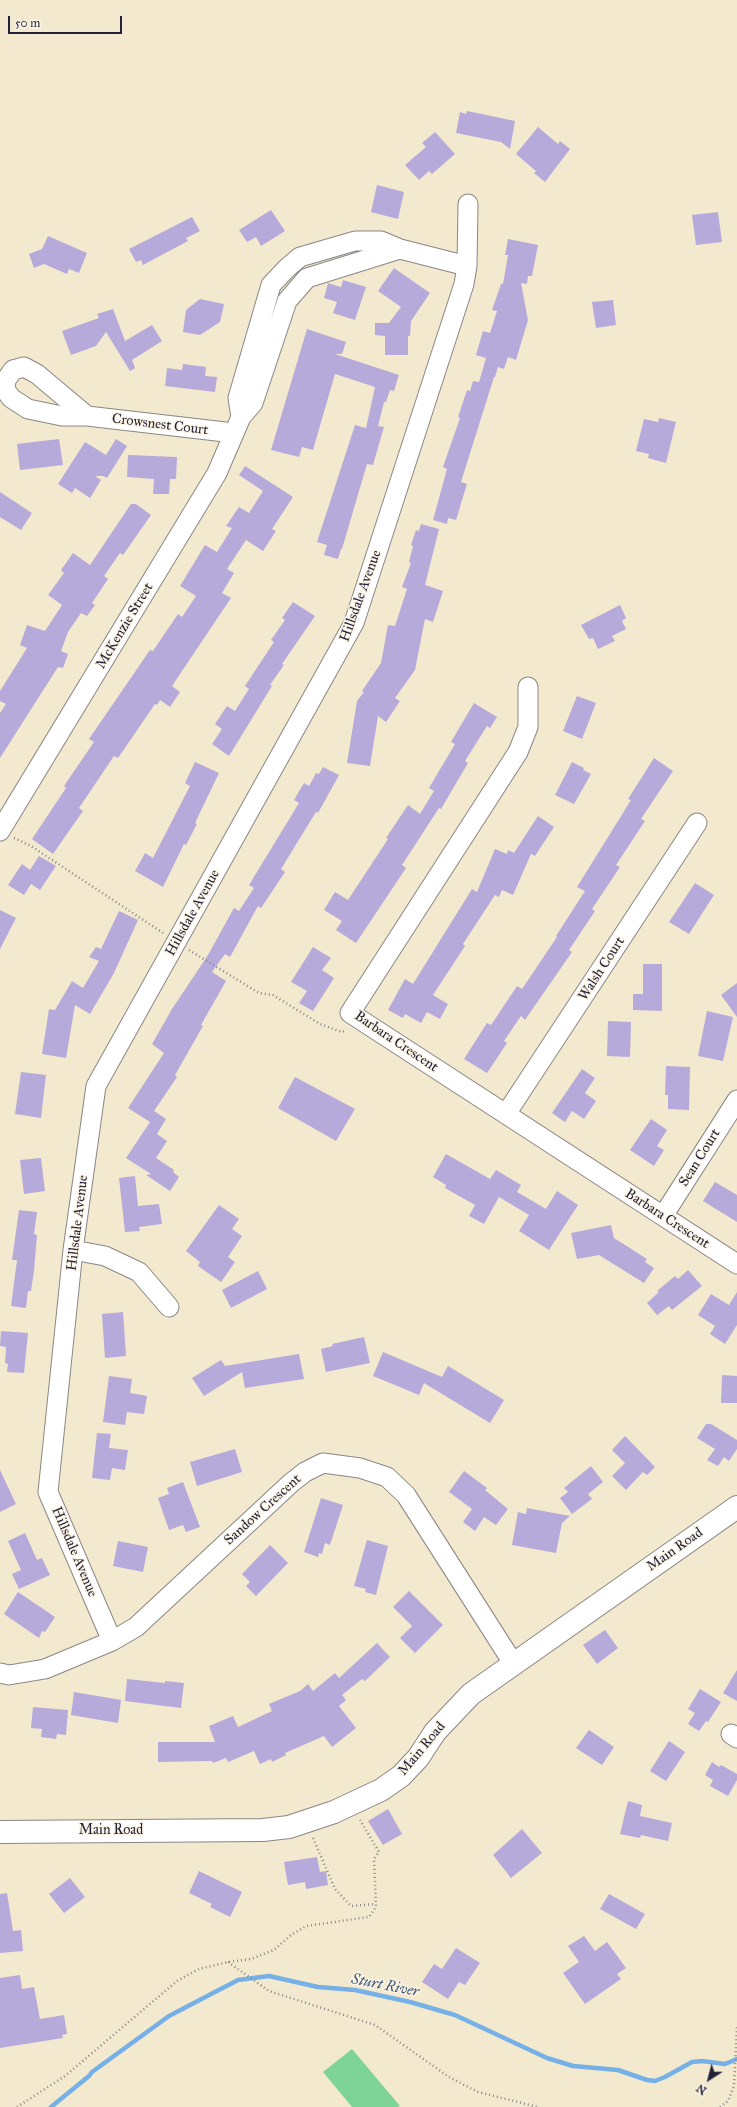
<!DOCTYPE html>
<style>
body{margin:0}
#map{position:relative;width:737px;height:2107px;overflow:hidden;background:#f3e9cf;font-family:"IM FELL Great Primer",serif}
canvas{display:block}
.north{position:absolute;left:689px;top:2059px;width:40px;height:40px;-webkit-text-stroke:3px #fcf5e5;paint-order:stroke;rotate:216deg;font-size:11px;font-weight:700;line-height:16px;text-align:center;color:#22223b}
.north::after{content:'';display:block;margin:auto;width:14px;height:18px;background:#22223b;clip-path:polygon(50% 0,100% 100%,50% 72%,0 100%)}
.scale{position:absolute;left:8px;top:16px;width:114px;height:18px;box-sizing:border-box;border:2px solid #22223b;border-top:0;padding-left:5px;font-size:12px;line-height:14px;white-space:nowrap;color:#22223b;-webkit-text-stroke:3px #fcf5e5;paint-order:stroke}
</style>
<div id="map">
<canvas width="737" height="2107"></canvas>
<div class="north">N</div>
<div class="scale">50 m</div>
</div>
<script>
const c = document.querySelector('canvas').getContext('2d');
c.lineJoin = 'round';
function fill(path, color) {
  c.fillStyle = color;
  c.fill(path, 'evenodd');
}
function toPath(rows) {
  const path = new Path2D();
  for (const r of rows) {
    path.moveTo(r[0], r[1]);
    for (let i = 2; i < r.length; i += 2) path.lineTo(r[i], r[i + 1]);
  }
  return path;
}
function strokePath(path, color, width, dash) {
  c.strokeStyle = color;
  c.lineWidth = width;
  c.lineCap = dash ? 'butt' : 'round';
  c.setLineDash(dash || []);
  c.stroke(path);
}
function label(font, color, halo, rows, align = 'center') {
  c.font = font + ' "IM FELL Great Primer",serif';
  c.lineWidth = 3;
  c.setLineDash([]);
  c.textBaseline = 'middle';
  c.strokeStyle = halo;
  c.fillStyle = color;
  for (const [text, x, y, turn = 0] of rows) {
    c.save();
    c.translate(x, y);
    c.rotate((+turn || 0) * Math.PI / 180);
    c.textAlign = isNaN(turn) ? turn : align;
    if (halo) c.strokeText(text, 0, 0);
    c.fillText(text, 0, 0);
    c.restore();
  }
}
const green = toPath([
 [352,2049,400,2106,398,2107,352,2107,323,2072]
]);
const stream = toPath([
 [51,2107,89,2076,92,2072,169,2016,238,1980,269,1976,318,1987,355,1990,410,2002,455,2015,547,2058,573,2066,618,2070,647,2080,655,2081,665,2077,692,2062,702,2061,725,2064,737,2059]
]);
const building = toPath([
 [467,111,515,121,510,149,501,142,456,133,460,112,466,114],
 [538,127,558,144,560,141,570,149,545,182,534,173,536,171,516,154],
 [435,132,455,154,432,174,429,171,419,180,405,165,426,147,422,143],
 [377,185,404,192,398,219,371,212],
 [271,210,285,231,261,246,256,237,247,242,239,230],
 [718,212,722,242,696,245,692,215],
 [192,217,200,231,186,238,188,241,143,265,141,260,136,262,129,249],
 [48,236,87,253,79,273,69,269,67,274,44,264,34,268,29,254,42,249],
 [508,239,538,245,532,276,528,276,527,284,521,283,528,320,516,360,508,357,504,369,498,367,495,377,494,377,461,482,467,484,456,520,448,518,447,524,433,520,447,469,443,467,460,418,458,417,467,390,470,391,473,381,479,382,486,358,476,355,483,331,490,333,497,311,492,310,501,284,503,284,508,255,505,255],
 [394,268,430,293,411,321,410,336,408,336,408,355,385,355,385,336,375,335,375,323,389,323,401,307,378,291],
 [343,280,366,287,355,320,333,313,337,302,324,298,328,283,341,287],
 [200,299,224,304,220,322,200,335,183,332,186,310],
 [613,300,616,325,596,328,592,302],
 [113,309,125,341,152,325,162,341,132,360,135,368,130,371,106,332,96,346,71,355,62,331,99,318,97,314],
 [307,329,346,342,342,354,335,354,399,375,394,391,390,390,386,402,384,402,378,426,384,427,373,465,367,464,342,549,341,549,338,559,324,555,327,545,317,542,355,425,366,428,375,387,335,374,313,450,302,447,299,457,271,450],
 [183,364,206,367,205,376,217,377,215,392,165,386,167,368,182,370],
 [659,418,676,422,666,463,648,458,649,454,636,451,644,419,658,422],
 [59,439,63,465,20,470,17,444],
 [116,439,127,446,107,478,103,476,95,476,101,480,90,498,75,488,72,493,58,484,85,442,106,455],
 [128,455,177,457,176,479,170,479,169,494,153,494,154,479,127,477],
 [245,466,293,497,272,529,276,531,263,551,246,540,227,569,234,573,222,593,231,598,172,686,180,692,170,707,160,700,157,705,155,704,118,758,114,756,79,808,83,811,53,854,32,839,66,788,64,786,94,742,89,739,150,650,153,651,178,614,182,617,196,596,180,586,205,545,217,552,232,528,226,526,239,507,249,513,263,491,239,475],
 [0,492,32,513,21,530,0,517],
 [131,504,136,504,151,515,123,555,120,553,104,576,108,579,92,603,95,605,87,616,81,613,68,632,61,651,68,654,63,668,58,667,0,758,0,713,6,704,0,701,0,691,27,648,20,645,27,625,45,631,62,605,48,595,64,573,61,570,73,553,90,565],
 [421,524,439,529,425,585,443,591,433,622,425,619,415,670,395,698,400,701,386,722,378,716,370,766,347,763,357,701,364,692,362,691,381,663,388,625,395,626,407,589,402,587,411,563,409,562,413,546,411,545,416,530,419,531],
 [293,602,315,616,282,664,284,665,270,685,272,686,229,756,212,744,222,729,215,724,227,706,235,711,249,689,245,686,274,642,271,640,285,620,282,618],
 [620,605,626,618,622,621,626,629,612,636,615,641,598,649,593,638,589,639,581,625],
 [577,696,596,703,582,739,563,731],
 [474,703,497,717,490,728,487,726,465,761,468,763,441,809,439,808,402,865,406,868,356,943,336,930,342,921,324,910,335,892,348,900,388,839,386,838,408,805,420,814,434,791,429,788,455,744,451,742],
 [654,758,673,771,641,819,645,821,616,865,620,867,592,909,595,911,569,950,572,952,525,1020,521,1016,504,1041,507,1043,487,1073,464,1059,487,1023,491,1025,517,986,522,989,557,937,556,936,585,891,577,887,631,800,628,799],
 [195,762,219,773,195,823,197,824,186,845,184,844,163,887,135,871,145,853,153,858,190,786,185,783],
 [572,762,584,768,583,770,591,774,574,804,555,795],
 [323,767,339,775,318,813,316,812,281,869,285,872,261,908,258,906,230,957,225,954,212,972,226,981,201,1025,203,1026,175,1075,177,1077,154,1111,166,1119,157,1134,167,1141,156,1158,174,1170,173,1172,179,1177,170,1191,146,1175,151,1174,126,1158,150,1122,128,1108,164,1053,152,1044,172,1009,208,955,234,908,239,911,254,888,249,885,299,803,294,800,304,783,309,786,316,773,319,774],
 [538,816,554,827,535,856,531,854,513,895,502,890,499,897,495,895,463,944,465,946,433,995,448,1004,440,1019,427,1012,421,1023,405,1014,403,1018,388,1010,405,979,413,984,472,889,477,892,495,849,507,854,508,850,514,853],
 [39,856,56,866,40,890,31,884,24,895,8,885,22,864,30,870],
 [695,883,714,895,689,934,669,922],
 [0,910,16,918,0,949],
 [119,911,138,920,114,973,90,1014,75,1005,66,1058,42,1054,49,1009,55,1010,72,981,83,988,99,961,89,957,96,947,101,949],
 [313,947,331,958,322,970,334,978,313,1011,299,1003,307,991,291,982],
 [643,964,662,964,662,1011,633,1010,633,994,643,994],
 [737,983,737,1017,721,995],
 [707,1011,733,1017,723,1061,698,1056],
 [608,1021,631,1022,630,1057,607,1056],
 [666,1066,690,1067,689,1110,668,1109,668,1095,665,1095],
 [582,1069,595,1078,585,1093,596,1101,584,1119,572,1111,565,1122,552,1113],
 [21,1072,46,1075,41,1118,15,1114],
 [295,1077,355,1109,336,1141,278,1108],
 [651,1119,667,1130,657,1146,664,1150,654,1166,630,1150],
 [446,1154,490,1179,496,1170,521,1185,517,1192,546,1209,557,1191,578,1205,549,1250,519,1231,529,1215,499,1197,484,1224,469,1216,475,1205,445,1188,446,1185,433,1177],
 [41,1158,45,1191,24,1194,20,1160],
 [135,1176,138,1206,159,1204,162,1224,139,1227,140,1231,125,1232,119,1178],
 [715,1182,737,1195,737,1222,703,1201],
 [219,1205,239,1219,232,1229,242,1236,228,1257,235,1262,221,1282,198,1266,200,1262,186,1251],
 [19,1210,37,1212,34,1234,37,1235,34,1271,31,1291,28,1291,26,1308,11,1306,17,1260,12,1260],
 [611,1225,614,1238,647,1259,645,1262,654,1268,644,1283,599,1255,577,1259,571,1233],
 [688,1270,702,1286,672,1310,669,1306,657,1315,647,1303,659,1292,657,1291,675,1276,678,1279],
 [258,1271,267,1289,231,1308,222,1290],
 [737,1292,737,1325,725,1344,710,1334,715,1326,698,1315,711,1294,729,1305],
 [123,1312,126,1356,105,1358,102,1314],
 [1,1331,28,1333,24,1373,7,1372,8,1364,5,1363,6,1347,0,1346],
 [364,1337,370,1363,326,1372,321,1349,333,1346,332,1344],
 [383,1352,442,1377,448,1366,504,1400,490,1423,424,1383,419,1395,373,1376],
 [299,1354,304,1379,245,1388,242,1372,204,1396,192,1378,221,1360,225,1366],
 [722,1375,737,1376,737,1403,721,1403],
 [109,1376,132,1379,130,1393,147,1396,144,1414,127,1412,125,1425,103,1422],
 [706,1424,711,1424,737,1440,737,1449,729,1461,724,1457,718,1466,707,1460,715,1449,697,1438],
 [97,1433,111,1434,109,1448,128,1450,125,1470,112,1468,110,1480,92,1478],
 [625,1436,655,1467,647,1475,643,1472,626,1490,612,1476,625,1463,612,1450],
 [235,1449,242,1472,197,1486,190,1462],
 [591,1466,603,1482,588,1494,592,1499,572,1514,560,1498,568,1492,564,1488],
 [0,1470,16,1504,0,1512],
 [464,1471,487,1488,485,1490,508,1509,496,1525,484,1517,475,1531,463,1522,472,1509,449,1492],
 [183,1482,200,1527,186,1532,183,1525,169,1530,158,1498,169,1494,167,1488],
 [321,1498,343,1505,330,1545,325,1543,322,1554,319,1553,318,1557,304,1552],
 [527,1508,570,1516,562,1523,556,1553,512,1545,518,1512,526,1514],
 [25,1533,37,1560,42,1558,50,1575,19,1589,12,1574,21,1570,8,1541],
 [367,1540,388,1546,376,1595,365,1592,366,1589,354,1586],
 [118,1541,148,1547,143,1572,113,1566],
 [270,1545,288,1563,256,1596,246,1586,250,1582,242,1574],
 [409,1591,443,1625,415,1653,400,1638,412,1626,393,1607],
 [18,1592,55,1617,45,1632,42,1631,39,1638,4,1614],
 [605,1630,618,1648,597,1664,583,1645],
 [377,1643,390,1657,365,1681,362,1679,342,1695,346,1700,339,1706,356,1728,332,1747,324,1736,285,1753,286,1755,272,1762,271,1759,260,1764,254,1751,228,1762,226,1758,213,1763,212,1761,158,1762,158,1742,215,1742,209,1726,233,1716,238,1727,272,1711,269,1704,300,1691,308,1684,313,1691,335,1673,339,1678],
 [737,1670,737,1701,723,1693],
 [127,1679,165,1683,165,1681,184,1683,181,1708,125,1701],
 [700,1689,721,1702,708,1722,706,1721,699,1731,688,1724,695,1713,688,1709],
 [74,1692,121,1700,118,1723,71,1715],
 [33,1707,68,1710,66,1735,57,1734,56,1739,41,1737,42,1729,31,1728],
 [589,1730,614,1747,602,1765,576,1748],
 [669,1741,685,1752,666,1781,650,1771],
 [712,1762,719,1767,721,1765,737,1774,737,1780,728,1796,710,1786,713,1780,705,1775],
 [628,1801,642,1805,640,1816,672,1823,668,1841,641,1835,640,1838,620,1834],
 [388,1809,402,1834,383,1845,368,1821],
 [522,1829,542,1853,511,1878,493,1855],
 [317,1857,320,1872,326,1871,328,1885,306,1889,305,1882,288,1885,284,1862],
 [199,1871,242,1892,230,1917,210,1907,212,1904,189,1893],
 [70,1878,85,1897,64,1913,49,1894],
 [7,1893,13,1931,21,1930,23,1951,0,1953,0,1894],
 [609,1894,645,1914,636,1929,600,1909],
 [584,1936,595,1951,607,1942,626,1968,617,1974,621,1979,585,2004,563,1973,579,1962,568,1946],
 [456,1948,480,1963,465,1985,459,1982,448,1999,422,1982,434,1964,442,1969],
 [20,1975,22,1989,34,1987,40,2019,64,2015,67,2034,62,2035,63,2038,0,2048,0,1978]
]);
const path = toPath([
 [14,838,31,846,163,933],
 [189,950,259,993,273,995,320,1024,342,1032,346,1030],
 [313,1838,335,1889,351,1906,375,1904],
 [228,1962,269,1991,375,2025,449,2077,478,2092,538,2107],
 [17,2107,65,2076,177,1981,199,1969,228,1962,251,1959,274,1950,291,1935,306,1926,369,1917,376,1907,374,1859,379,1852,360,1820],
 [720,2107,728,2101,734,2086,737,2027]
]);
const minor = toPath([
 [87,416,62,416,28,409,11,398,5,389,6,380,13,370,24,367,37,374,87,416,234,433],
 [241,417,238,398,271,285,287,268,300,257,355,241,381,241,400,249,467,266],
 [528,687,528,727,518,752,350,1013,737,1264],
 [0,831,217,473,241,417,253,403,287,301,307,278,400,249],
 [506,1114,697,823],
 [663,1216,737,1100],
 [73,1250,105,1256,139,1272,169,1307],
 [112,1641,48,1492,73,1250,96,1086,354,623,464,284,467,266,468,204],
 [0,1673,9,1675,45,1669,112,1641,136,1627,291,1483,305,1472,323,1463,360,1468,387,1477,406,1495,513,1663],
 [731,1734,737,1738]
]);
const major = toPath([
 [0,1832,263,1830,289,1827,334,1812,381,1790,401,1776,418,1758,435,1732,471,1694,737,1507]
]);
const streetNames = [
 ["Crowsnest Court",160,425,7],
 ["Hillsdale Avenue",361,596,-70],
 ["McKenzie Street",125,626,-59],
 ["Hillsdale Avenue",193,913,-61],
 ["Walsh Court",602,969,-57],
 ["Barbara Crescent",396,1042,34],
 ["Sean Court",700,1158,-58],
 ["Barbara Crescent",667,1219,33],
 ["Hillsdale Avenue",78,1223,-83],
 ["Sandow Crescent",263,1510,-42],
 ["Main Road",675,1550,-35],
 ["Hillsdale Avenue",74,1552,67],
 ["Main Road",422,1749,-50],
 ["Main Road",111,1831]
];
const waterNames = [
 ["Sturt River",385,1986,11]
];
fill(green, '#7ed396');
strokePath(stream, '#75b0e6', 4.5);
fill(building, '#b6aada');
strokePath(minor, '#8a8685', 21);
strokePath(major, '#8a8685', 24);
strokePath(path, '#8a8685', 2.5, [1, 3]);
strokePath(minor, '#fff', 19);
strokePath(major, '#fff', 22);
label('14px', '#22223b', '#fcf5e5', streetNames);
label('italic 15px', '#3f5477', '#fcf5e5', waterNames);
</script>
